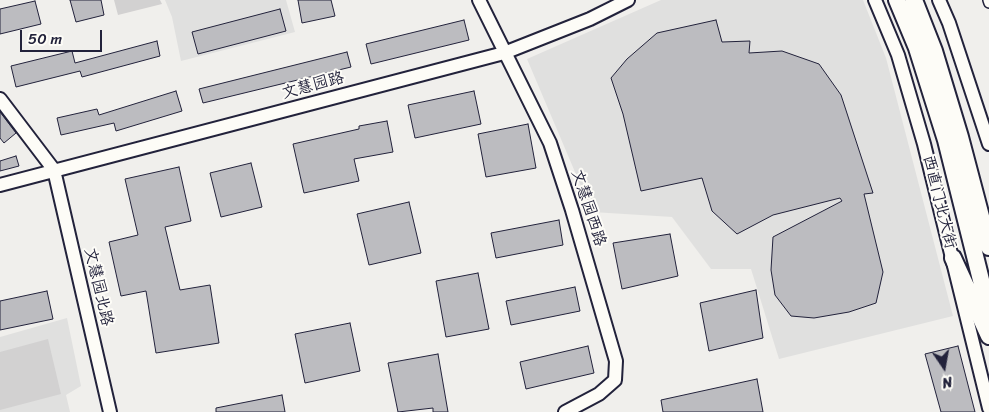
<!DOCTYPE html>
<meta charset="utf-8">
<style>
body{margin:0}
#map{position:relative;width:989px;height:412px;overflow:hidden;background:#f0efec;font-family:Sriracha,sans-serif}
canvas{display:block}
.north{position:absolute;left:919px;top:342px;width:50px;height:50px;-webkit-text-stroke:4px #fdfcf7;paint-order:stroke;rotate:168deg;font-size:14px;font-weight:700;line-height:20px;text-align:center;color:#22223b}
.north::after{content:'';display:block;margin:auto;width:18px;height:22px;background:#22223b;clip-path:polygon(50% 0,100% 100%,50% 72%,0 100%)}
.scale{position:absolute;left:20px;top:30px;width:82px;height:22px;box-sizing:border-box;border:2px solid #22223b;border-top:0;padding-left:6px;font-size:15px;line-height:18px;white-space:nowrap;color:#22223b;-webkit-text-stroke:4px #fdfcf7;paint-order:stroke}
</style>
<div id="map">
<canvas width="989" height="412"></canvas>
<div class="north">N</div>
<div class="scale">50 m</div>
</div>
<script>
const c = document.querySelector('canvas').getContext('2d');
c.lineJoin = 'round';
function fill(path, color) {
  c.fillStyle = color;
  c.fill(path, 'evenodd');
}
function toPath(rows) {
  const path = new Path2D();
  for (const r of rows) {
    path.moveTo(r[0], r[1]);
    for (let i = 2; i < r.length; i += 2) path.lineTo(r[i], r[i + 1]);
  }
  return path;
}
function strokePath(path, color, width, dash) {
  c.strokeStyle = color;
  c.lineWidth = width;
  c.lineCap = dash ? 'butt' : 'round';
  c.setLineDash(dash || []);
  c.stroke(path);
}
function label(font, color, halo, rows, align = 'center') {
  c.font = font + ' Sriracha,"LXGW WenKai TC",sans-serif';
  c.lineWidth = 4;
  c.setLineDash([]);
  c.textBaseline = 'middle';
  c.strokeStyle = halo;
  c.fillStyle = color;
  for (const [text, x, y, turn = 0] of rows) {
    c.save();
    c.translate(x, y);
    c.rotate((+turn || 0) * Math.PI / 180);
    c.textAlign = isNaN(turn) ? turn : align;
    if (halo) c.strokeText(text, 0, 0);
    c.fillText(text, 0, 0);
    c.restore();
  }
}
const built = toPath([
 [165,0,286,0,295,32,181,61,172,17],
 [661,0,863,0,886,58,953,316,779,359,751,269,711,269,672,217,592,212,527,59],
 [67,318,81,386,66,395,70,412,0,412,0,337]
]);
const green = toPath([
 [114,0,160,0,162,4,118,15],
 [48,339,61,394,0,410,0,352]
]);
const building = toPath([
 [70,0,101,0,104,15,76,22,70,0],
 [298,0,331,0,335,16,302,23,298,0],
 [35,1,41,24,0,34,0,9,35,1],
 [280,9,286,31,198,54,192,32,280,9],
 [464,20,469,40,371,64,366,44,464,20],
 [716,20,722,42,750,41,749,53,782,51,819,64,841,95,873,193,864,194,883,272,876,303,849,312,814,318,791,316,775,295,771,270,773,237,842,201,840,198,773,215,737,234,712,211,702,178,641,191,623,114,611,78,627,59,657,33,716,20],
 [157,41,160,56,82,77,80,71,16,87,11,66,72,51,75,63,157,41],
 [347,52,351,67,203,103,199,89,347,52],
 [176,91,182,111,116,131,114,123,61,135,57,118,97,109,99,115,176,91],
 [474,91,481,124,415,138,408,105,474,91],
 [0,112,16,133,4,143,0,138,0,112],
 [387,121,393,152,354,159,359,181,304,193,293,144,359,129,359,126,387,121],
 [528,124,536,168,486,177,478,134,528,124],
 [16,156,19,166,0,171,0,161,16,156],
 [251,163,262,207,221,217,210,173,251,163],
 [179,167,191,221,165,227,180,290,210,285,219,343,156,353,146,291,121,296,109,242,138,235,125,179,179,167],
 [409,202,421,253,369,265,357,214,409,202],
 [559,220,563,245,496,258,491,233,559,220],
 [670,234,678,276,622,289,613,243,670,234],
 [478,273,489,329,446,337,436,281,478,273],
 [575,287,580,311,511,325,506,301,575,287],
 [756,290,763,338,709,351,700,303,756,290],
 [47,291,53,319,0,330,0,301,47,291],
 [350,323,360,371,305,383,295,334,350,323],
 [588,346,594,373,526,389,520,362,588,346],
 [958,346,975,412,941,412,925,354,958,346],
 [438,354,448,412,433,412,433,408,398,412,388,363,438,354],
 [757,379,763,412,663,412,661,400,757,379],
 [282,395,285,412,216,412,216,408,282,395]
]);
const street = toPath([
 [988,0,989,3]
]);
const secondary = toPath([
 [479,0,550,143,572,210,616,361,615,380,599,394,565,412],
 [875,0,898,55,924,144,989,408],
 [939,0,949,23,989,144],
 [0,99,54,170,110,412],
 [0,185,504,53,590,19,628,0]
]);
const highway = toPath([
 [897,0,917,48,946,140,989,312],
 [914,0,934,51,960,137,989,247],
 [953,258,989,336]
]);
const streetNames = [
 ["文慧园路",313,86,-15],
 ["西直门北大街",939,202,76],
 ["文慧园西路",588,208,72],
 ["文慧园北路",98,287,77]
];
fill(built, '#e0e0df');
fill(green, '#d2d1d1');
fill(building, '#bcbcc0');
strokePath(building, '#22223b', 1);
strokePath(street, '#22223b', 12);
strokePath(secondary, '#22223b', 16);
strokePath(highway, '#22223b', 20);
strokePath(street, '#fdfcf7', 9);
strokePath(secondary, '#fdfcf7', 12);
strokePath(highway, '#fdfcf7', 16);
label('16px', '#22223b', '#fdfcf7', streetNames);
</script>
